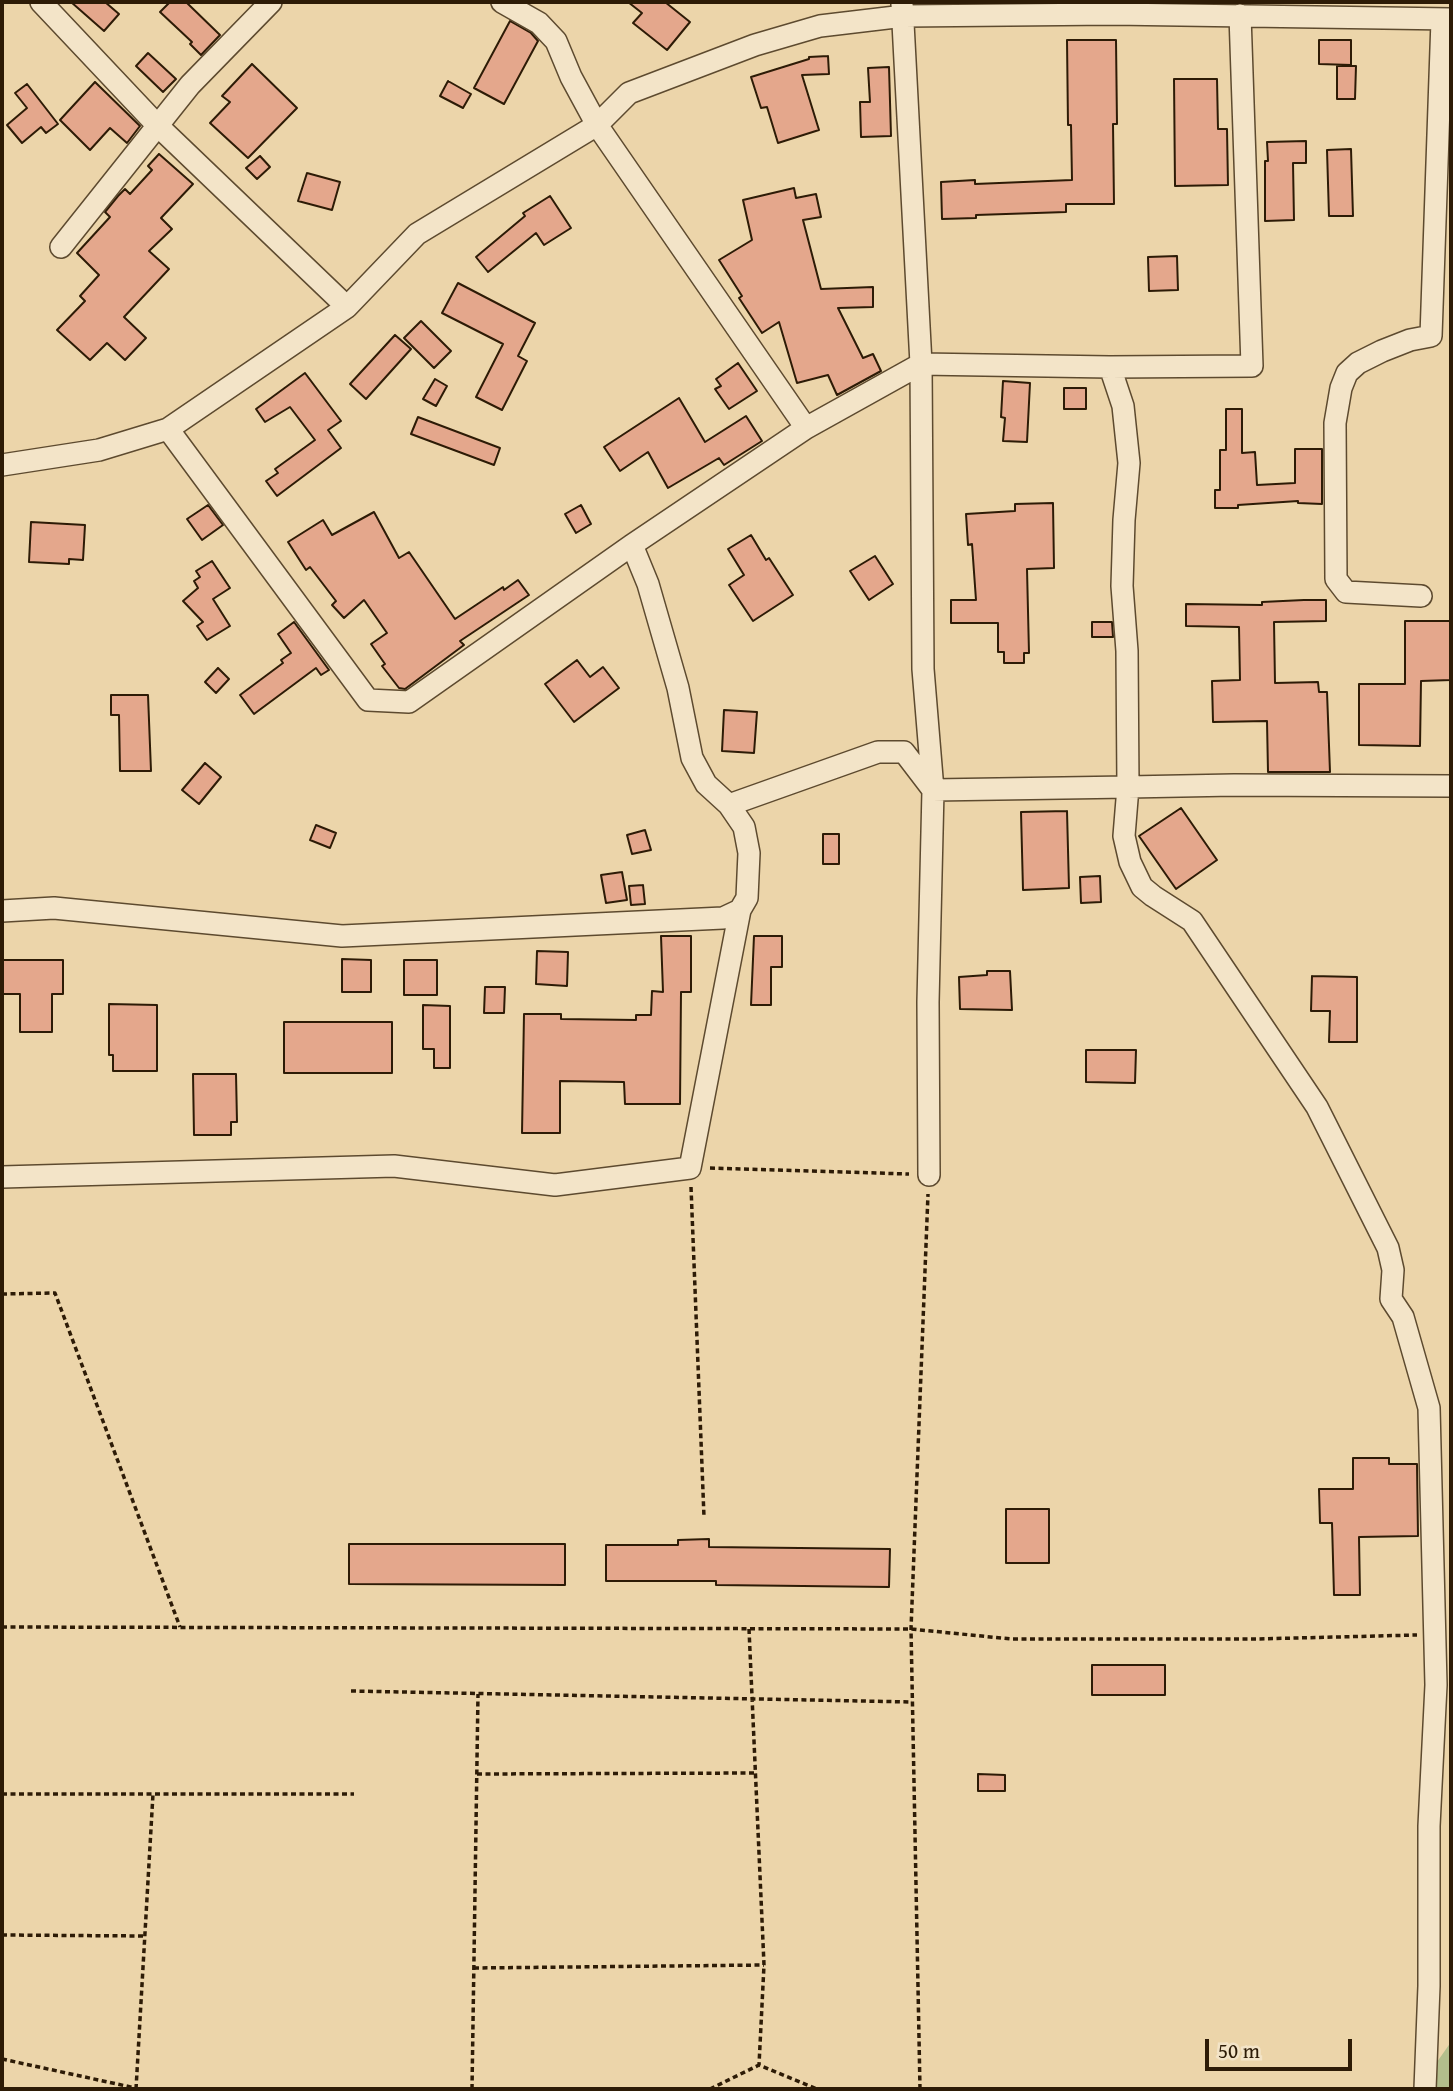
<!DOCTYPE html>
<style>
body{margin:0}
#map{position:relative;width:1453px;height:2091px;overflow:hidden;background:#ecd5aa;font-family:"Gentium Book Plus",serif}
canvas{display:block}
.frame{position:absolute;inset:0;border:4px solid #2d1b06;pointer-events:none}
.scale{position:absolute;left:1205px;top:2039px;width:147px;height:32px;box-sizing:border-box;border:4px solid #2d1b06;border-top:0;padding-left:9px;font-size:21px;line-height:24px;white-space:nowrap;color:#2d1b06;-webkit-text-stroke:5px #f3e4c8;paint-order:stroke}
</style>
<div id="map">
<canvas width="1453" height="2091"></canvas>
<div class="frame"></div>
<div class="scale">50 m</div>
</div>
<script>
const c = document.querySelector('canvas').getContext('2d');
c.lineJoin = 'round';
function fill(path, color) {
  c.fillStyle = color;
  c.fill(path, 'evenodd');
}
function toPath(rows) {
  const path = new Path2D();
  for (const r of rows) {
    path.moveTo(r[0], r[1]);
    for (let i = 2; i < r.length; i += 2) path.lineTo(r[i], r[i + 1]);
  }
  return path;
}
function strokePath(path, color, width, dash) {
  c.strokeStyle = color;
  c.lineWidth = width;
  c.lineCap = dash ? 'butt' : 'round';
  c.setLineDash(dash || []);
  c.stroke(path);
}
const green = toPath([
 [1451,2042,1451,2089,1418,2089]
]);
const building = toPath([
 [71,2,105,2,119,14,104,31,71,2],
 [170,2,186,2,220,35,201,55,190,44,192,42,160,12,170,2],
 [628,2,665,2,690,22,667,50,633,23,642,13,628,2],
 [510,21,531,33,538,41,504,104,474,88,510,21],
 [1067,40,1116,40,1117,124,1113,124,1114,204,1066,204,1066,212,976,215,976,218,942,219,941,182,975,180,975,184,1072,180,1071,125,1068,125,1067,40],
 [1319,40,1351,40,1351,65,1319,64,1319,40],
 [148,53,176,79,163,92,136,66,148,53],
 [828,56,829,74,802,75,819,130,778,143,767,107,761,108,751,77,809,59,809,57,828,56],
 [252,64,297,108,248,158,210,123,230,102,222,96,252,64],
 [1337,66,1356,66,1355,99,1337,99,1337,66],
 [889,67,891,136,861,137,860,102,870,102,868,68,889,67],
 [1174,79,1217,79,1218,129,1227,129,1228,185,1175,186,1174,79],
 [448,81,471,94,463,108,440,96,448,81],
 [95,82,140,126,127,143,110,128,90,150,60,120,95,82],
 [27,84,58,124,46,133,41,127,22,143,7,125,27,108,15,93,27,84],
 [1306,141,1306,163,1293,163,1294,220,1265,221,1265,161,1268,161,1267,142,1306,141],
 [1351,149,1353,216,1329,216,1327,150,1351,149],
 [159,154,193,184,161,218,172,229,149,251,169,269,124,317,146,338,125,360,107,343,90,360,57,330,85,301,80,296,99,275,77,253,110,217,105,212,118,196,125,189,130,194,152,170,148,166,159,154],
 [260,156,270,167,257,179,246,168,260,156],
 [307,173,340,182,332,210,298,201,307,173],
 [794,188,796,198,816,194,821,217,803,220,821,289,873,287,873,307,838,308,863,358,873,354,881,371,837,395,828,375,797,383,779,322,762,333,739,298,742,296,719,260,752,240,743,200,794,188],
 [550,196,571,228,544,245,536,233,488,272,476,257,525,216,523,213,550,196],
 [1177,256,1178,290,1149,291,1148,257,1177,256],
 [458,283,535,323,518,356,527,361,502,410,476,397,503,344,442,313,458,283],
 [421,321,451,351,434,368,404,338,421,321],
 [395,335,411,349,366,399,350,384,395,335],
 [738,363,757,391,729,409,715,389,721,386,716,379,738,363],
 [305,373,341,421,328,430,341,448,277,496,266,481,278,473,275,469,315,440,290,407,265,422,256,409,305,373],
 [435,379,447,386,436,406,423,399,435,379],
 [1003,381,1030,383,1027,442,1003,441,1005,418,1001,417,1003,381],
 [1064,388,1086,388,1086,409,1064,409,1064,388],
 [679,398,705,442,746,416,762,441,724,465,719,458,668,488,648,452,620,471,604,447,679,398],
 [1226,409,1242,409,1242,453,1255,452,1257,485,1295,483,1295,449,1322,449,1322,504,1298,503,1298,501,1238,505,1238,508,1215,508,1215,490,1220,490,1220,450,1226,450,1226,409],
 [418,417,500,448,494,465,411,434,418,417],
 [1053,503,1054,568,1027,569,1029,653,1024,653,1024,663,1004,663,1004,652,998,652,998,623,951,623,951,600,976,600,972,544,968,545,966,514,1015,511,1015,504,1053,503],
 [208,505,223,525,202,540,187,519,208,505],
 [581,505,591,524,576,533,565,514,581,505],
 [374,512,399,558,409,552,455,619,503,587,504,590,518,580,529,595,460,641,464,645,405,689,399,688,382,666,385,664,371,644,387,633,364,600,344,618,332,605,336,601,310,567,306,570,288,542,323,520,332,535,374,512],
 [31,522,85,525,83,560,69,559,69,564,29,562,31,522],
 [751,535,766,560,769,558,793,595,753,621,729,585,744,575,728,549,751,535],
 [875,556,893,584,869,600,850,571,875,556],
 [212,561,230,588,213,599,230,626,207,640,197,626,203,622,183,601,198,588,194,581,200,577,196,571,212,561],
 [1304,600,1326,600,1326,621,1274,622,1275,683,1318,682,1319,692,1327,692,1330,772,1268,772,1267,721,1213,722,1212,681,1240,680,1239,627,1186,626,1186,604,1262,605,1262,602,1304,600],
 [1405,621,1451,621,1451,680,1421,681,1420,746,1359,745,1359,684,1405,684,1405,621],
 [294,622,329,670,321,675,316,668,254,714,240,695,283,663,281,660,291,653,278,634,294,622],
 [1092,622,1112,622,1113,637,1092,637,1092,622],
 [577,660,590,677,603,667,619,688,574,722,545,684,577,660],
 [218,668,229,679,216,693,205,682,218,668],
 [111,695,148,695,151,771,120,771,119,715,111,715,111,695],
 [724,710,757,712,754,753,722,751,724,710],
 [205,763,221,777,199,804,182,790,205,763],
 [1181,808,1217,860,1176,889,1139,836,1181,808],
 [1067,811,1069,888,1023,890,1021,812,1067,811],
 [316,825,336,833,330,848,310,840,316,825],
 [645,830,651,850,632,854,627,835,645,830],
 [823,834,839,834,839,864,823,864,823,834],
 [622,872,627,900,606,903,601,875,622,872],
 [1100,876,1101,902,1081,903,1080,877,1100,876],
 [643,885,645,904,631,905,629,886,643,885],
 [661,936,691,936,691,992,681,992,680,1104,625,1104,624,1082,560,1081,560,1133,522,1133,524,1014,561,1014,561,1019,636,1020,636,1015,651,1015,652,991,663,992,661,936],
 [754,936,782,936,782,967,771,967,771,1005,751,1005,754,936],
 [537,951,568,952,567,986,536,984,537,951],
 [342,959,371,960,371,992,342,992,342,959],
 [2,960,63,960,63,994,52,994,52,1032,20,1032,20,994,2,994,2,960],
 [404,960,437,960,437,995,404,995,404,960],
 [987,971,1010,971,1012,1010,960,1009,959,977,987,975,987,971],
 [1312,976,1357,977,1357,1042,1329,1042,1330,1011,1311,1011,1312,976],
 [485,987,505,987,504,1013,484,1013,485,987],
 [109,1004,157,1005,157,1071,113,1071,113,1055,109,1055,109,1004],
 [423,1005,450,1006,450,1068,434,1068,434,1049,423,1049,423,1005],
 [284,1022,392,1022,392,1073,284,1073,284,1022],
 [1086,1050,1136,1050,1135,1083,1086,1082,1086,1050],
 [193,1074,236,1074,237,1122,231,1122,231,1135,194,1135,193,1074],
 [1353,1458,1389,1458,1389,1464,1417,1464,1418,1536,1359,1537,1360,1595,1334,1595,1332,1523,1320,1523,1319,1489,1353,1489,1353,1458],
 [1006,1509,1049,1509,1049,1563,1006,1563,1006,1509],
 [709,1539,709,1547,890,1549,889,1587,716,1585,716,1581,606,1581,606,1545,678,1545,678,1540,709,1539],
 [349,1544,565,1544,565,1585,349,1584,349,1544],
 [1092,1665,1165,1665,1165,1695,1092,1695,1092,1665],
 [978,1774,1005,1775,1005,1791,978,1791,978,1774]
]);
const path = toPath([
 [710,1168,909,1174],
 [691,1187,704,1517],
 [2,1294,55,1293,180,1627],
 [2,1627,911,1629,1011,1639,1256,1639,1417,1635],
 [749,1629,764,1965,759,2065],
 [351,1691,912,1702],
 [477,1774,755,1773],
 [2,1794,354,1794],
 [2,1935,145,1936],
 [474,1968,764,1965],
 [2,2059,140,2089],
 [136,2089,153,1794],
 [472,2089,478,1694],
 [710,2089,759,2065,817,2089],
 [920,2089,911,1629,928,1194]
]);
const minor = toPath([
 [41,2,158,126,347,307],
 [502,2,539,23,556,41,571,77,597,125,806,428],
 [61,247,190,85,271,2],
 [1110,367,1252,366,1240,15],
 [168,429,368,700,409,702,632,545,806,428,921,364,902,4],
 [2,465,99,450,168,429,347,307,417,234,597,125,629,93,755,45,820,26,904,16,1113,14,1451,19],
 [1421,596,1346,592,1336,579,1335,423,1341,388,1347,373,1358,363,1382,351,1410,340,1431,336,1442,20],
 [729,805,878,752,904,752,933,790,928,1002,929,1175],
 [2,911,54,908,342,936,723,918,740,910],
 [2,1177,394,1166,555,1185,690,1168,740,910,747,898,749,853,744,827,729,805,706,784,692,758,678,688,648,584,632,545],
 [1425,2089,1429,1986,1429,1826,1436,1685,1429,1408,1403,1317,1391,1299,1393,1270,1388,1248,1317,1107,1192,921,1153,896,1142,887,1130,862,1124,836,1128,787,1127,651,1122,586,1124,520,1129,463,1123,406,1110,367,921,364,923,669,933,790,1128,787,1234,785,1451,786]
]);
fill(green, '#b3be8c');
fill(building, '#e4a78c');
strokePath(building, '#2d1b06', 2);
strokePath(minor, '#5d4a2f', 24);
strokePath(path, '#2d1b06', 3.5, [5, 3.5]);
strokePath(minor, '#f3e4c8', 21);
</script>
